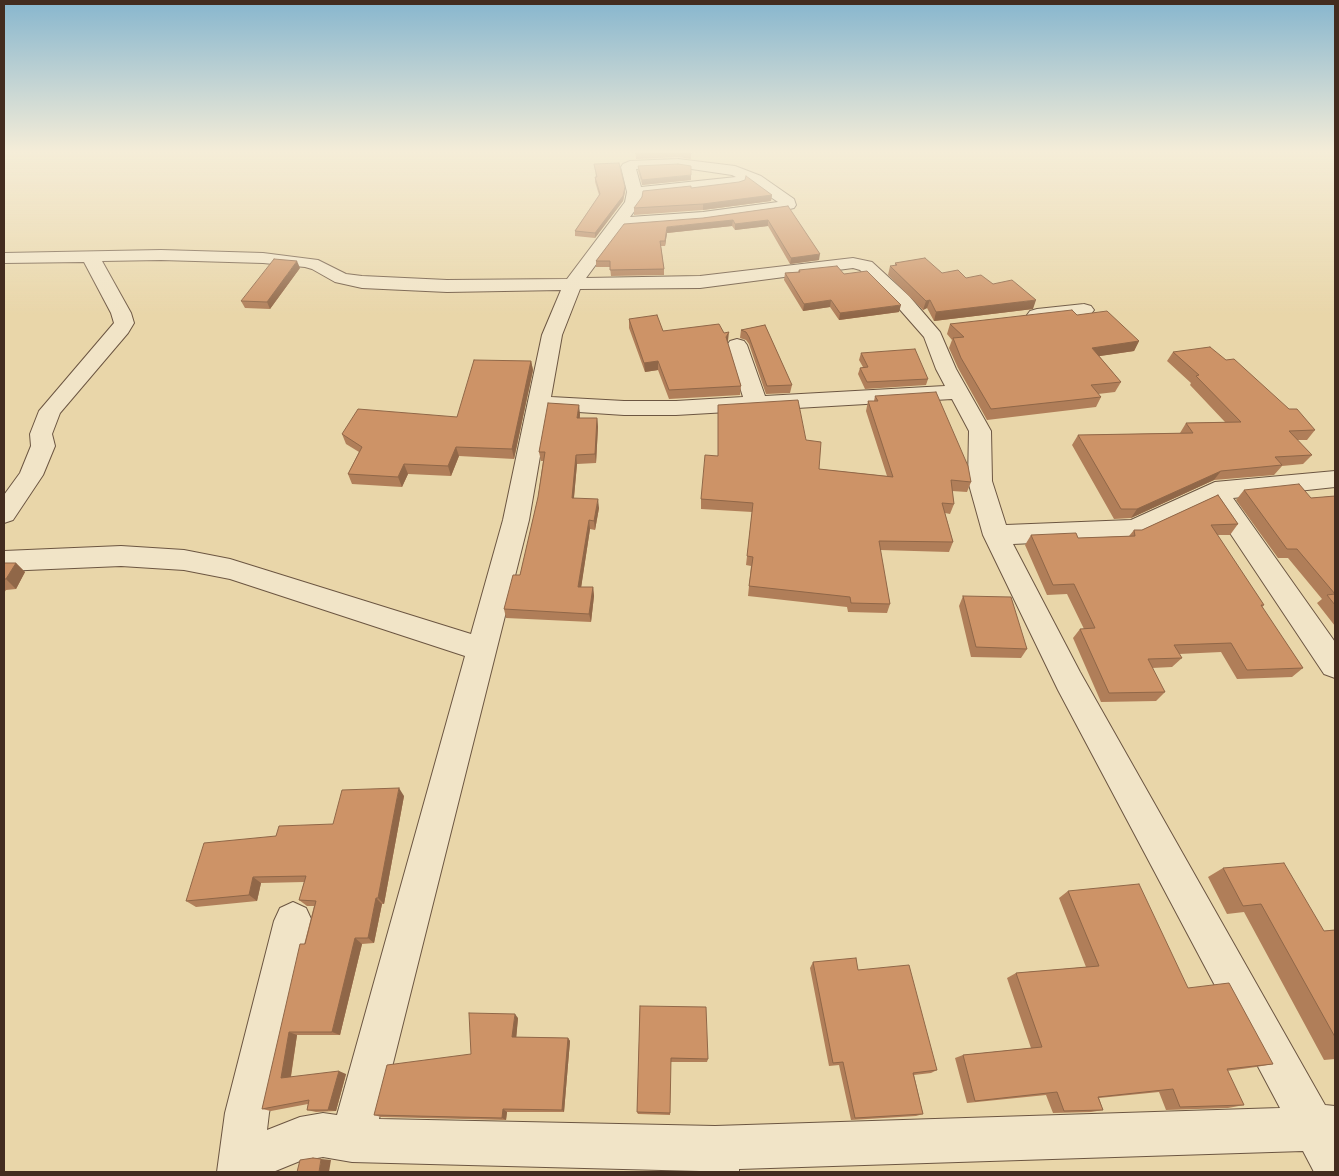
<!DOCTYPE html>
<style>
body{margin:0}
#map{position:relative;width:1339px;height:1176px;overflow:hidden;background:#e9d6a9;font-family:"Old Standard TT",serif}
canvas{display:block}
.frame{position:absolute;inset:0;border:5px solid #432c1f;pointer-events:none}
</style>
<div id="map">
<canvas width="1339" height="1176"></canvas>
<div class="frame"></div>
</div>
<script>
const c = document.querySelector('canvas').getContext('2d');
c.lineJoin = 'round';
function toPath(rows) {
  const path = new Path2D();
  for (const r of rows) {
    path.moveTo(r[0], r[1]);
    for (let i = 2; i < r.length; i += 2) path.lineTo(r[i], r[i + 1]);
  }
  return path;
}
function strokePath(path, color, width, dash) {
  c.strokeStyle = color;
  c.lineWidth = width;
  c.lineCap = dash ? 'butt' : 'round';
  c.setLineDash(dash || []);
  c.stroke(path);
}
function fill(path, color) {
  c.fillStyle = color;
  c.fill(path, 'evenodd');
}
const minor = toPath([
 [678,159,735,166,761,176,794,199,796,205,794,208,772,213,703,222,623,228,586,278,700,276,853,258,872,262,909,296,940,332,956,369,991,431,992,481,1006,525,1131,520,1215,482,1335,471,1335,487,1233,498,1335,642,1335,678,1324,674,1210,503,1134,538,1013,544,1080,672,1325,1105,1335,1106,1335,1172,1314,1172,1303,1151,739,1169,739,1172,352,1162,323,1157,300,1161,273,1172,217,1172,225,1113,274,921,280,908,293,902,306,908,312,921,269,1113,267,1130,300,1117,323,1113,337,1115,465,656,230,579,184,570,121,566,4,571,4,551,121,546,184,550,230,559,471,634,503,520,542,335,561,290,447,292,362,288,335,282,312,269,305,267,263,263,161,260,102,261,131,313,134,323,128,333,60,413,52,434,55,446,43,475,13,520,4,523,4,495,20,473,31,446,30,434,39,411,114,323,111,313,84,262,4,263,4,253,161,250,263,253,318,260,346,274,362,276,447,280,567,279,625,202,627,192,621,167,623,164,630,161,678,159],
 [678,167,732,175,736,177,641,187,636,169,678,167],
 [745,180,778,202,703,212,630,217,641,202,642,196,738,186,743,184,745,180],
 [853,268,860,270,895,304,924,337,936,369,945,386,765,396,747,345,744,341,737,339,730,341,727,345,743,397,676,401,624,401,551,397,562,335,580,289,700,288,853,268],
 [952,399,969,431,968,481,983,535,1058,690,1280,1108,715,1126,379,1119,529,520,548,410,624,415,676,415,952,399],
 [1084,304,1091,306,1094,310,1091,314,1037,321,1030,319,1027,315,1030,311,1037,309,1084,304]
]);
const wall = toPath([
 [635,152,691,152,691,159,678,157,636,159],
 [594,164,625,187,625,192,623,201,595,238,575,236,575,231,599,195,595,182,595,177,596,177],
 [638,166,691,180,642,185,638,171],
 [691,188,772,195,771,201,703,210,634,215,634,208],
 [788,206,819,260,790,264,768,226,735,230,732,226,667,233,665,246,661,246,664,269,664,275,611,276,610,267,596,267,596,261,703,218],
 [895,263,966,278,993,284,1033,309,934,321,927,308,923,310,888,275,890,266,895,266],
 [300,268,270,309,245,308,241,301],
 [799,270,844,274,899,312,839,320,830,307,803,311,784,280,785,273,798,272],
 [1077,315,1139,341,1134,351,1099,356,1121,382,1115,392,1098,394,1101,397,1096,407,987,420,958,368,949,348,952,340,947,334,950,324],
 [629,319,663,331,728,341,727,342,741,386,740,395,669,399,658,370,645,372,629,328],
 [765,325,792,385,790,393,766,394,749,344,746,340,740,338,741,330],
 [1173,352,1226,360,1315,430,1307,440,1297,440,1312,455,1303,464,1282,466,1274,475,1214,480,1131,518,1114,519,1072,445,1078,435,1180,433,1186,423,1225,422,1190,385,1191,383,1167,361],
 [861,353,928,379,926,385,865,389,858,374,860,368,863,367,859,360],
 [531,361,533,370,514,459,459,456,451,476,408,474,402,487,352,484,348,474,359,452,346,444,342,434,457,417],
 [875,396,971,482,967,492,952,491,954,504,950,514,945,513,953,542,949,552,880,550,890,604,887,613,848,612,847,607,748,596,751,566,746,565,752,512,701,509,701,499,718,456,718,405,806,440,819,469,887,476,866,411,868,401,874,401],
 [580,414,580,418,597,418,598,427,596,463,577,464,574,498,599,508,595,530,590,529,581,587,593,587,594,596,591,622,506,618,504,609,520,575,538,497,543,461,541,461,539,452],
 [1244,490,1311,498,1335,496,1335,626,1317,603,1322,599,1288,558,1278,558,1236,500],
 [1218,495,1238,524,1230,535,1217,535,1264,605,1262,607,1303,668,1292,677,1237,679,1221,652,1179,654,1182,658,1172,667,1152,668,1165,692,1156,701,1101,702,1073,638,1080,629,1084,629,1067,594,1047,595,1025,545,1031,535,1078,538,1129,536,1134,530,1142,530],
 [4,563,16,563,25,572,16,589,6,590,4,593],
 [963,596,1027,649,1021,658,971,657,959,606],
 [404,796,384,904,382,904,374,943,362,944,340,1035,297,1035,291,1077,346,1074,336,1111,316,1112,307,1110,308,1104,271,1111,262,1109,314,906,307,906,299,900,304,882,261,883,257,901,196,907,186,901,276,836,333,824],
 [1223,868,1324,931,1335,930,1335,1059,1324,1060,1244,912,1227,914,1208,877],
 [1068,891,1188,988,1273,1064,1256,1067,1227,1071,1244,1105,1228,1108,1166,1110,1159,1092,1099,1098,1103,1110,1091,1112,1053,1113,1046,1095,967,1103,955,1058,963,1055,1031,1048,1007,978,1016,973,1086,967,1059,898],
 [813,962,858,970,937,1070,931,1073,914,1075,923,1114,916,1116,851,1120,839,1065,829,1066,810,968],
 [640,1006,708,1059,707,1062,670,1062,670,1115,638,1114,637,1112],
 [518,1018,516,1037,568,1038,570,1041,564,1112,507,1112,506,1120,381,1117,374,1115,471,1054]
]);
const shadedWall = toPath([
 [691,175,691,180,642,185,642,180],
 [625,187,625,192,623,201,595,238,595,233],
 [772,195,771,201,703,210,703,204],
 [733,220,732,226,667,233,665,246,665,241,667,227],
 [768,220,768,226,735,230,735,224],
 [820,254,819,260,790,264,791,258],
 [297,261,300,268,270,309,267,302],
 [831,300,830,307,803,311,804,304],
 [930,300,927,308,923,310,926,301],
 [1036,300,1033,309,934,321,936,312],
 [901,305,899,312,839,320,840,313],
 [729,332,728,341,725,346,726,337],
 [1139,341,1134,351,1087,358,1092,348],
 [531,361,533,370,514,459,512,449],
 [658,361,658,370,645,372,644,363],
 [579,405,580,414,578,428,577,418],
 [597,418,598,427,596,463,595,454],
 [456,447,459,456,451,476,448,466],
 [576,455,577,464,573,507,572,498],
 [404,464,408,474,402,487,398,477],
 [1221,471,1214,480,1131,518,1137,509],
 [598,499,599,508,595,530,594,521],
 [589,520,590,529,580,595,578,587],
 [16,563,25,572,16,589,6,579],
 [593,587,594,596,591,622,589,614],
 [399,788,404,796,384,904,378,898],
 [253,877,261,883,257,901,249,895],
 [376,898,382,904,374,943,368,938],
 [355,938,362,944,340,1035,332,1032],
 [515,1014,518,1018,516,1041,512,1037],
 [289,1032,297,1035,290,1081,281,1078],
 [568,1038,570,1041,564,1112,562,1110],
 [339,1071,346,1074,336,1111,328,1110],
 [503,1109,507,1112,506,1120,502,1118],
 [321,1159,331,1160,329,1172,319,1172]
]);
const building = toPath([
 [636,152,691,152,691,154,678,153,636,154,636,152],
 [619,163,625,187,623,196,595,233,575,231,600,194,595,177,597,177,594,164,619,163],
 [678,164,691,166,691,175,642,180,638,166,678,164],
 [746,176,772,195,703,204,634,208,642,197,643,191,691,186,691,188,739,182,745,180,746,176],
 [788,206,820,254,791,258,768,220,735,224,733,220,667,227,665,241,660,241,664,269,610,270,610,261,596,261,624,224,703,218,788,206],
 [925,258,942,273,958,270,966,278,981,275,993,284,1012,280,1036,300,936,312,930,300,926,301,890,266,897,265,895,263,925,258],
 [274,259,297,261,267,302,241,301,274,259],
 [837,266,844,274,867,271,901,305,840,313,831,300,804,304,785,273,800,272,799,270,837,266],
 [1072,310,1077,315,1107,311,1139,341,1092,348,1121,382,1091,385,1101,397,991,409,961,358,953,338,964,337,950,324,1072,310],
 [657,315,663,331,719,324,724,333,729,332,726,337,741,386,669,390,658,361,644,363,629,319,657,315],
 [765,325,792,385,767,386,749,337,746,332,741,330,765,325],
 [1210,347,1226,360,1234,359,1289,409,1297,409,1315,430,1289,431,1312,455,1275,457,1282,465,1221,471,1137,509,1121,509,1078,435,1193,433,1186,423,1241,422,1196,376,1199,375,1173,352,1210,347],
 [915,349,928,379,867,382,860,368,868,367,861,353,915,349],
 [474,360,531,361,512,449,456,447,448,466,404,464,398,477,348,474,362,447,342,434,358,409,457,417,474,360],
 [936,392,968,466,971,482,951,480,954,504,942,503,953,542,879,541,890,604,851,603,850,597,749,586,753,557,747,556,753,503,701,499,705,455,718,456,718,405,798,400,806,440,821,442,819,469,893,477,868,401,878,401,875,396,936,392],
 [548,403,579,405,577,418,597,418,595,454,576,455,572,498,598,499,594,521,589,520,578,587,593,587,589,614,504,609,513,575,520,575,538,497,545,452,539,452,548,403],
 [1299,484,1311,498,1335,496,1335,605,1327,595,1335,594,1297,549,1287,549,1244,490,1299,484],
 [1218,495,1238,524,1211,525,1264,605,1261,605,1303,668,1247,670,1231,643,1174,645,1182,658,1148,659,1165,692,1109,693,1080,629,1095,628,1074,584,1053,585,1031,535,1076,533,1078,538,1135,536,1134,530,1142,530,1218,495],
 [4,563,16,563,6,579,4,579,4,563],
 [963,596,1011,597,1027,649,976,647,963,596],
 [399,788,378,898,376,898,368,938,355,938,332,1032,289,1032,281,1078,339,1071,328,1110,307,1110,309,1100,262,1109,300,944,305,944,316,901,299,900,306,876,253,877,249,895,186,901,204,843,276,836,279,826,333,824,342,790,399,788],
 [1284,863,1324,931,1335,930,1335,1037,1261,904,1243,906,1223,868,1284,863],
 [1139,884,1188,988,1229,983,1273,1064,1227,1069,1244,1105,1180,1107,1173,1089,1098,1097,1103,1110,1064,1111,1057,1092,975,1101,963,1055,1042,1047,1016,973,1099,966,1068,891,1139,884],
 [856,958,858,970,909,965,937,1070,913,1073,923,1114,855,1118,843,1062,833,1063,813,962,856,958],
 [640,1006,706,1007,708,1059,671,1058,670,1113,637,1112,640,1006],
 [469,1013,515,1014,512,1037,568,1038,562,1110,503,1109,502,1118,374,1115,387,1065,471,1054,469,1013],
 [313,1158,321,1159,319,1172,297,1172,300,1160,313,1158]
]);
strokePath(minor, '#6c5642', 2);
fill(minor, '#f1e4c7');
fill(wall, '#b07e59');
fill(shadedWall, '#906748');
fill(building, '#cd9367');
strokePath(building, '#906748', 1);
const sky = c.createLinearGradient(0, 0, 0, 316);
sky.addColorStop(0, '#87b6ce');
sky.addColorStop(0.48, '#f5edd8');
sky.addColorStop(1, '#f5edd800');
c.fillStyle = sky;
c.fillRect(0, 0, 1339, 316);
</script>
